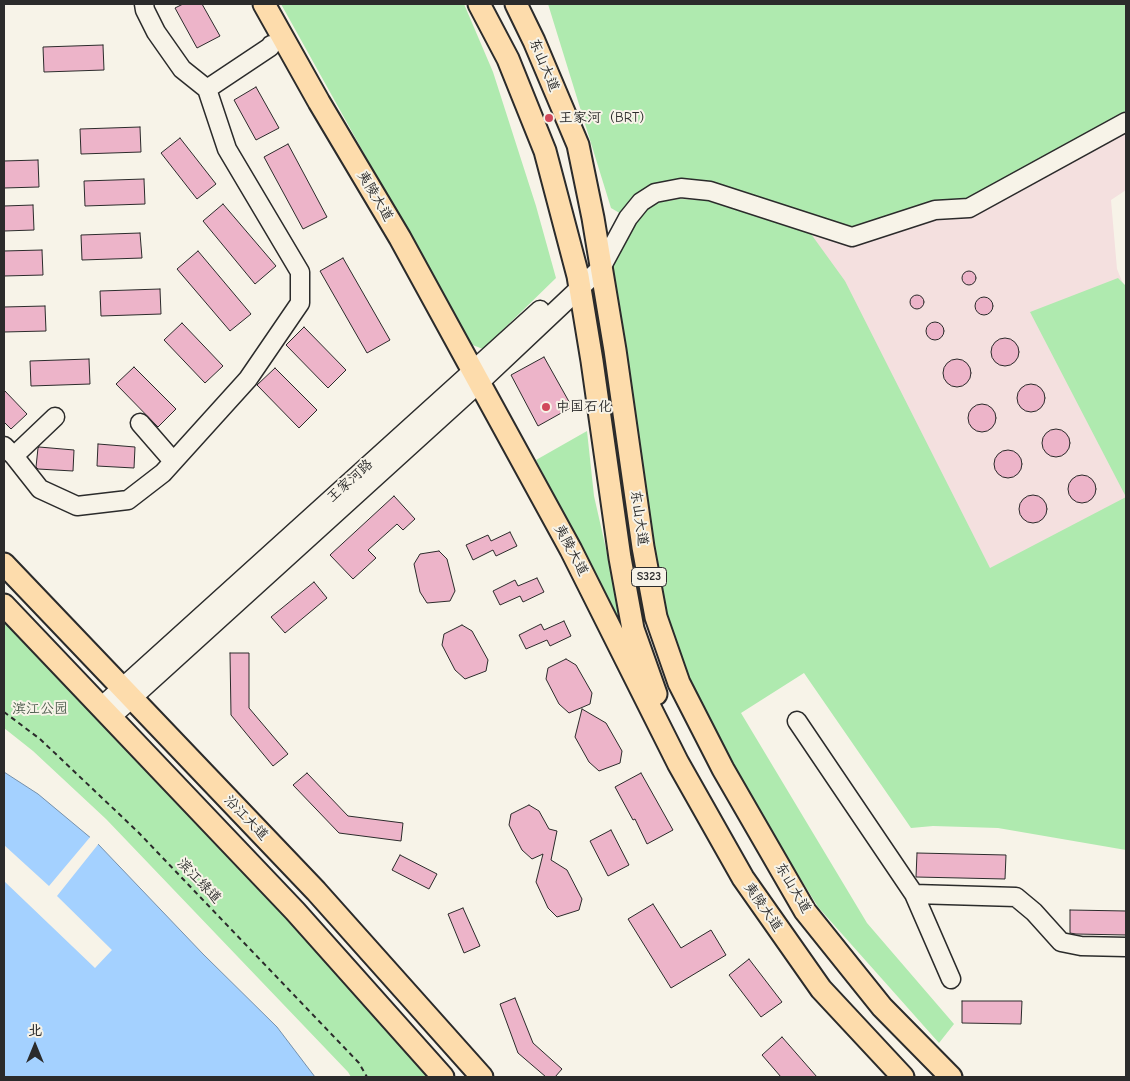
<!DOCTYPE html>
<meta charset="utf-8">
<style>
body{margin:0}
#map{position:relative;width:1130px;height:1081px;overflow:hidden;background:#f7f3e8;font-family:"Comic Neue","LXGW WenKai TC",sans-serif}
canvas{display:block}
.frame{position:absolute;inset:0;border:5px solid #2b2b2b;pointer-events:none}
.north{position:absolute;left:10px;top:1021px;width:50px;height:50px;-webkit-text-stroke:4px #f7f3e8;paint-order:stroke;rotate:0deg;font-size:14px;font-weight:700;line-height:20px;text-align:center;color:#2b2b2b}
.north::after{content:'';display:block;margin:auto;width:18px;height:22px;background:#2b2b2b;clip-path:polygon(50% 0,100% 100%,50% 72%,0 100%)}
</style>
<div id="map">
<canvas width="1130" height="1081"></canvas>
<div class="frame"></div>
<div class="north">北</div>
</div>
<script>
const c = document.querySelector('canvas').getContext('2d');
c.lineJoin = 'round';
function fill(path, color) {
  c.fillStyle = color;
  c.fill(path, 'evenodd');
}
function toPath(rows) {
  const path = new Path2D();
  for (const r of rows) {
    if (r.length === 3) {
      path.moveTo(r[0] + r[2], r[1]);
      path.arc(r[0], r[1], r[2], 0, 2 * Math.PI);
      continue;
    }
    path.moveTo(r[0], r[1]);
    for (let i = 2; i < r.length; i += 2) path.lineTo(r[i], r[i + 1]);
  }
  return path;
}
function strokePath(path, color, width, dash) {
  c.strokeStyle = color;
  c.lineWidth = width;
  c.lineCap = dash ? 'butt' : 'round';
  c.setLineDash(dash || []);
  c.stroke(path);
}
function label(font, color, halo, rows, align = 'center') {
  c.font = font + ' "Comic Neue","LXGW WenKai TC",sans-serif';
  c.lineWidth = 4;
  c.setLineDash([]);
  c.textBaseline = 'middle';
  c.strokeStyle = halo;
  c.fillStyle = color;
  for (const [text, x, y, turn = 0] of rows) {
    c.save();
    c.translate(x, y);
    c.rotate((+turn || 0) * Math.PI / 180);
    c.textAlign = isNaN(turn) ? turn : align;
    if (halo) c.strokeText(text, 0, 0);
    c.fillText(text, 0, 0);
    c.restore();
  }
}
const built = toPath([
 [1126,4,1126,190,1111,200,1117,269,1126,291,1126,605,1033,635,703,269,608,197]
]);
const green = toPath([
 [281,4,464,4,493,72,536,206,556,278,483,349,470,344],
 [548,4,1126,4,1126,122,984,200,852,237,681,188,628,218,611,208],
 [679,199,705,200,811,234,845,281,990,568,1126,497,1030,312,1118,278,1126,286,1126,850,998,828,933,826,911,828,804,673,741,713,867,923,954,1024,939,1043,818,907,738,777,690,684,661,616,605,269,632,221,645,208,661,202],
 [587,431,594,496,614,584,634,653,536,460],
 [4,618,278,905,434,1077,351,1077,348,1072,106,819,33,751,4,728]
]);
const water = toPath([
 [4,772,38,794,98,844,203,954,277,1027,315,1077,4,1077,4,772]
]);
const pier = toPath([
 [91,836,100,842,57,896,112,950,95,968,4,881,4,845,49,886]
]);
const building = toPath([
 [183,4,202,4,220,36,197,48,175,8,183,4],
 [103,45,104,70,44,72,43,47,103,45],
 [256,87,279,128,256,140,234,100,256,87],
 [140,127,141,152,81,154,80,129,140,127],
 [180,138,216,184,197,199,161,153,180,138],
 [288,144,327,217,303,229,264,157,288,144],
 [38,160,39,187,4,188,4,161,38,160],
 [144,179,145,204,85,206,84,181,144,179],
 [223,204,276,266,255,284,203,221,223,204],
 [33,205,34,230,4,231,4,206,33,205],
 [140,233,142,258,82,260,81,235,140,233],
 [42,250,43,275,4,276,4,251,42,250],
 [198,251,251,314,230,331,177,269,198,251],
 [343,258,390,340,367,353,320,271,343,258],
 [969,278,7],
 [160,289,161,314,101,316,100,291,160,289],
 [917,302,7],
 [984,306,9],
 [45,306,46,331,4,332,4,307,45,306],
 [935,331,9],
 [182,323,223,366,205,383,164,340,182,323],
 [304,327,346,370,328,388,286,345,304,327],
 [1005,352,14],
 [544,357,572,407,538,426,511,375,544,357],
 [957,373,14],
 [89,359,90,384,31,386,30,361,89,359],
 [134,367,176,409,158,427,116,384,134,367],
 [275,368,317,410,299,428,257,385,275,368],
 [1031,398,14],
 [4,390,27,414,11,429,4,422,4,390],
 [982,418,14],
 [1056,443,14],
 [98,444,135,447,134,468,97,466,98,444],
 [39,447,74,450,73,471,38,469,36,467,38,448,39,447],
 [1008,464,14],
 [1082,489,14],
 [1033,509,14],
 [394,496,415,519,403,530,397,524,368,550,376,558,353,579,330,555,394,496],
 [510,532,517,546,496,556,493,550,473,560,466,545,488,535,491,541,510,532],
 [439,551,447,559,455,591,450,601,427,603,420,592,414,564,420,554,439,551],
 [537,578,544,592,523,602,520,596,500,605,493,591,515,580,518,586,537,578],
 [314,582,327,598,285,633,271,617,314,582],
 [564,621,571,636,550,646,547,640,526,649,519,635,541,624,544,630,564,621],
 [462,625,472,631,488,660,486,671,465,679,455,670,442,645,444,634,462,625],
 [230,653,249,653,249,708,288,754,273,766,231,715,230,653],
 [566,659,576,665,592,693,590,704,569,713,559,704,546,679,548,668,566,659],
 [582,709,606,723,622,751,620,763,599,771,589,762,575,737,582,709],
 [307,773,348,816,403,823,401,841,339,833,293,785,307,773],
 [641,773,673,830,647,844,635,819,633,820,615,787,641,773],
 [529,805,539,811,549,829,557,831,551,860,567,870,582,899,579,910,557,917,548,908,536,882,543,854,532,859,522,850,509,825,511,814,529,805],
 [611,830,629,865,608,876,590,841,611,830],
 [917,853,1006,855,1005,879,916,877,917,853],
 [400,855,437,874,429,889,392,870,400,855],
 [653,904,681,948,711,930,726,955,671,988,628,919,653,904],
 [463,908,480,946,464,953,448,914,463,908],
 [1070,910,1126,911,1126,935,1076,934,1070,933,1070,910],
 [749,959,782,1002,761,1017,729,975,749,959],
 [515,998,533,1043,562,1069,555,1077,546,1077,518,1053,500,1004,515,998],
 [962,1001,1022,1001,1021,1024,962,1023,962,1001],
 [782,1037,817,1077,781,1077,762,1055,782,1037]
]);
const path = toPath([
 [4,712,40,739,138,832,359,1063,367,1077]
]);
const minor = toPath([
 [207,89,270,47,271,45],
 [140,423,173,461],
 [4,446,14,456,40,489,77,506,128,500,163,473,248,379,300,303,300,272,227,149,207,89,182,69,156,32,145,10,144,4],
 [14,456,55,417],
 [101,707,540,310],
 [111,717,479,383,601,268,628,218,641,202,655,193,681,188,710,191,852,237,935,210,969,208,1126,122],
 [797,721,914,894,951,979],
 [914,894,1016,897,1034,912,1061,942,1081,946,1126,947]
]);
const major = toPath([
 [264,4,319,102,400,238,571,550,678,763,743,878,821,989,903,1077],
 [479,4,508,59,545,151,578,276,592,361,620,558,633,629,656,694],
 [516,4,534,41,578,145,593,218,615,350,643,547,656,617,679,683,723,769,805,911,882,1007,951,1077],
 [4,564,316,891,482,1077],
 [4,605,295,911,443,1077]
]);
const markers = [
 [549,118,5,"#d1495b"],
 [546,407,5,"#d1495b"]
];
const shields = [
 [649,577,35]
];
const shieldNames = [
 ["S323",649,577]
];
const streetNames = [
 ["东山大道",544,65,67],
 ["夷陵大道",375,196,59],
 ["王家河路",350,481,-42],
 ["东山大道",639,518,82],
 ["夷陵大道",571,550,62],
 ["沿江大道",246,818,46],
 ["滨江绿道",199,881,46],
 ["东山大道",793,888,59],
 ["夷陵大道",763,907,55]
];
const poiNames = [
 ["王家河（BRT）",559,118],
 ["中国石化",556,407]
];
const parkNames = [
 ["滨江公园",40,709]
];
fill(built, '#f4e0df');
fill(green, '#afeaaf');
fill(water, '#a4d1ff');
strokePath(water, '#748faa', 1);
fill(pier, '#f7f3e8');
fill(building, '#edb4c9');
strokePath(building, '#2b2b2b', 1);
strokePath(minor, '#2b2b2b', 21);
strokePath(major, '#2b2b2b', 25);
strokePath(path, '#2b2b2b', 2, [5, 4]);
strokePath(minor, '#f7f3e8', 18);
strokePath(major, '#fddcac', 21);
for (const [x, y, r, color] of markers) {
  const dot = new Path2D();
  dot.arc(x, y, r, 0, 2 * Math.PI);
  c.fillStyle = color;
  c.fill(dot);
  strokePath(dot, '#f7f3e8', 2);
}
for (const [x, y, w] of shields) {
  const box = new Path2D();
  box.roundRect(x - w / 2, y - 9.5, w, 19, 4);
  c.fillStyle = '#f7f3e8';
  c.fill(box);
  strokePath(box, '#2b2b2b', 1);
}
label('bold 12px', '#2b2b2b', null, shieldNames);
label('14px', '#2b2b2b', '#f7f3e8', streetNames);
label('14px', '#2b2b2b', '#f7f3e8', poiNames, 'left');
label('14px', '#4c5b4c', '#f7f3e8', parkNames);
</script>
